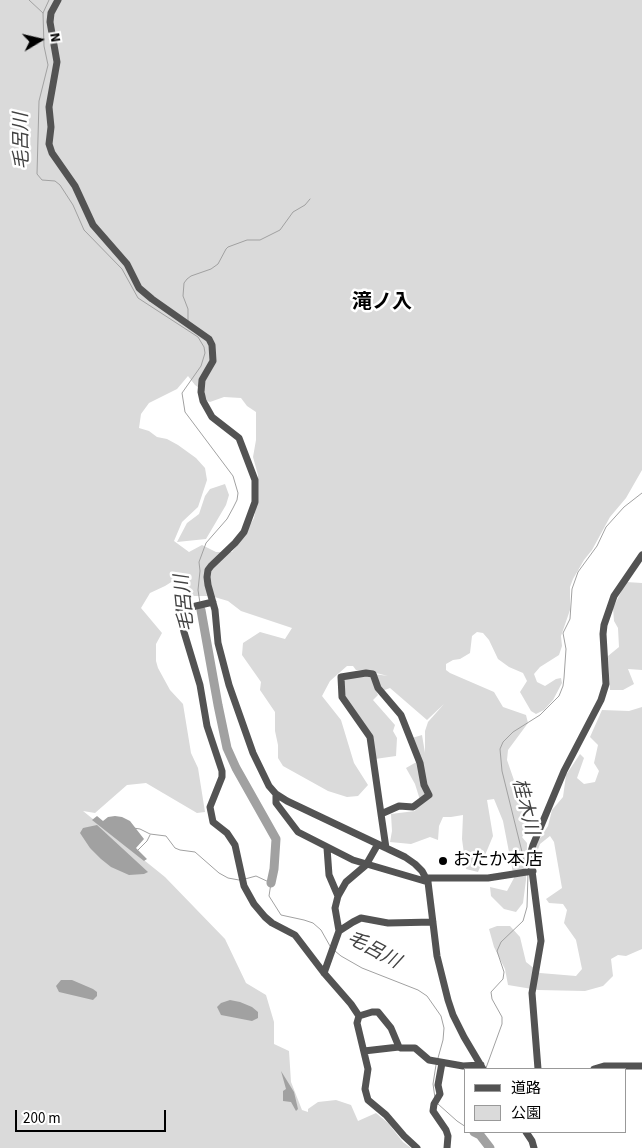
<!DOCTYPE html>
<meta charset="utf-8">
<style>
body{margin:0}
#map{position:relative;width:642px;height:1148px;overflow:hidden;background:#fff;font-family:"Source Sans 3","Noto Sans JP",sans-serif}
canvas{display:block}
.legend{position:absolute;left:464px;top:1068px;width:162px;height:65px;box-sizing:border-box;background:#fff;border:1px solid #999;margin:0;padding:6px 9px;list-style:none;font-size:15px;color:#000}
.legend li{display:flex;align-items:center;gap:10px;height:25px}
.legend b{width:25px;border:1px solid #999}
.north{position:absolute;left:15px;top:15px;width:50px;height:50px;-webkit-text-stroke:4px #fff;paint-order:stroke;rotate:81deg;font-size:14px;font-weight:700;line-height:20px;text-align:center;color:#000}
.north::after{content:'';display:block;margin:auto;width:18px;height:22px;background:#000;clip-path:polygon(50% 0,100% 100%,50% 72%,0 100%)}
.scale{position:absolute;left:15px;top:1110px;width:151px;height:22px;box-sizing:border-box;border:2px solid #000;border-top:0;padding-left:6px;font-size:15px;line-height:18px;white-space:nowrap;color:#000;-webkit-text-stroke:4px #fff;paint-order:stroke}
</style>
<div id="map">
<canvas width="642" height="1148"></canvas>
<ul class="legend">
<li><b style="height:6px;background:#535353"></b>道路</li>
<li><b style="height:14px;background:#dadada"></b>公園</li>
</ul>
<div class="north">N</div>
<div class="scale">200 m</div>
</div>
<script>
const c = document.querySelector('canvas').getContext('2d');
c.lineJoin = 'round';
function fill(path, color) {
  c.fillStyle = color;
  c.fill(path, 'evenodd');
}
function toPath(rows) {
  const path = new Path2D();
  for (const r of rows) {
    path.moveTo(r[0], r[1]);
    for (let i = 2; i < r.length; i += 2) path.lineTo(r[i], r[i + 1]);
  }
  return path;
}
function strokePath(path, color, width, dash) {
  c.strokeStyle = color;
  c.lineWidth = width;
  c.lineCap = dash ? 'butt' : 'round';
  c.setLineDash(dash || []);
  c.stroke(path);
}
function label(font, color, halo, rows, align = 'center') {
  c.font = font + ' "Source Sans 3","Noto Sans JP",sans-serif';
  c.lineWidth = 5;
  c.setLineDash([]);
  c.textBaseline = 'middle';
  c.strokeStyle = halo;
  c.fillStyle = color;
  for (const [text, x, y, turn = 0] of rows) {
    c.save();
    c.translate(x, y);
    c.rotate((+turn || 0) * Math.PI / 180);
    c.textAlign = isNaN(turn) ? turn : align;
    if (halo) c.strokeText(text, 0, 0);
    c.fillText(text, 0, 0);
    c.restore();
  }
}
const green = toPath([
 [0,0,642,0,642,470,626,498,610,517,592,550,584,560,573,579,570,587,570,610,561,636,562,646,559,655,540,667,534,674,537,682,545,686,556,679,561,678,562,683,553,700,544,710,536,714,531,711,520,692,527,681,523,673,509,667,498,659,489,640,483,633,477,632,472,636,470,653,460,659,453,660,446,664,446,670,450,673,494,692,503,707,526,715,528,723,508,750,507,760,516,786,515,790,524,798,522,817,528,819,529,829,522,837,527,843,526,880,523,903,516,912,504,909,491,896,490,887,507,891,514,878,503,821,494,799,487,800,493,836,478,872,466,869,462,839,463,815,451,817,443,817,439,826,438,840,430,837,411,844,390,842,392,831,391,814,415,811,420,800,415,784,406,768,420,760,412,738,422,735,425,753,425,731,428,722,444,704,427,720,390,688,382,691,374,674,388,676,364,670,356,670,353,666,347,666,330,681,322,696,341,720,354,763,368,785,358,796,347,797,328,791,283,766,278,758,278,745,275,731,275,712,260,690,261,682,242,655,243,643,260,632,285,639,292,628,241,611,228,601,211,596,190,596,184,574,165,586,150,593,141,608,162,633,156,644,156,661,158,668,170,690,183,704,191,753,198,768,205,812,197,813,146,783,127,785,95,813,83,811,165,877,225,939,246,983,266,995,274,1022,274,1044,289,1051,291,1082,302,1110,308,1112,308,1109,318,1102,336,1100,351,1105,358,1121,376,1113,388,1123,403,1142,411,1148,0,1148],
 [188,376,195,385,205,392,205,400,210,402,224,397,241,398,247,406,256,412,256,440,253,457,258,475,258,497,254,518,245,534,232,552,216,552,202,545,189,552,174,541,182,522,198,507,207,480,205,468,196,458,178,445,167,439,157,437,149,431,139,428,141,414,149,403,177,389],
 [225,484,229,495,226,505,206,539,177,542,187,523,199,514,205,496,210,489],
 [626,582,642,583,642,670,628,669,634,684,623,690,610,690,608,656,619,647,618,628,614,621,613,608],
 [366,674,370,676,378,695,373,700,395,725,393,731,397,738,396,756,375,759,372,736,344,697,343,678],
 [642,707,642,949,626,956,618,955,611,959,613,976,603,986,585,991,538,990,508,985,505,969,494,947,489,929,497,926,510,926,520,937,526,962,540,973,576,976,582,969,576,940,564,923,567,910,563,904,549,903,546,899,562,888,554,842,550,836,540,844,535,857,533,857,536,841,541,837,548,826,552,810,563,797,566,775,580,754,584,758,577,778,584,784,595,782,599,771,594,763,598,745,590,737,602,710,629,711]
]);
const water = toPath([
 [97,816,103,821,108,817,115,816,122,817,130,821,144,839,136,848,147,859,144,861,92,820],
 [97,825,148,872,144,874,129,875,111,867,101,859,90,848,80,833,83,828],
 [61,980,72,980,93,989,97,992,97,996,93,1000,59,992,56,986],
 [230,1000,240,1002,252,1007,258,1012,258,1018,252,1021,221,1015,217,1007,221,1003],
 [281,1071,294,1092,298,1109,296,1111,291,1102,283,1101,283,1091,286,1089]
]);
const stream = toPath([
 [29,0,43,13],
 [49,0,43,13,44,46,48,65,39,101,37,174,42,180,55,181,60,185,73,205,84,230,122,269,138,298,198,337,204,347,205,353,201,366,182,393,185,412,233,476,238,493,237,500,233,508,227,519,206,543,199,562,200,571,198,590,200,603],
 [188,321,188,309,183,296,184,283,187,279,191,276,211,269,218,264,226,249,228,247,247,240,260,240,280,230,293,212,305,205,310,199],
 [133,828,140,829,150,834,166,836,175,848,180,850,195,852,219,873,228,878,239,880],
 [137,851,147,841,150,835],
 [526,868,502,771,500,749,503,742,513,732,540,715,559,696,563,686,564,678,566,649,563,633,570,619,572,589,578,572,597,546,606,527,624,507,642,493],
 [245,879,256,876,271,883,269,896,281,915,304,920,313,923,321,930,330,946],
 [335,951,341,956,362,968,418,990,427,996,441,1016,444,1028,443,1040,438,1058],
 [486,1068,502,1024,502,1017,492,999,491,992,503,979,504,972,497,951,501,942,523,921,527,907,528,874],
 [435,1098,433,1084,436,1065],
 [438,1104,457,1121,466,1127]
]);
const river = toPath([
 [201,610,218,705,227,748,236,768,276,839,274,869,271,883],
 [474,1132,480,1135,490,1148]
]);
const minor = toPath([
 [58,0,51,13,50,22,57,62,49,107,51,127,49,144,52,153,75,186,93,225,127,264,139,288,152,299,209,339,212,345,213,361,202,380,201,392,203,401,212,417,239,438,255,480,255,502,244,532,235,543,211,566,208,570,207,577,208,585,215,610,218,643,229,685,253,753,269,786,276,794,287,801,405,857,415,864,422,871,428,882,437,956,448,1000,453,1015,464,1037,483,1069],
 [213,602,179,610,184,632,200,685,207,726,222,771,222,777,210,807,213,822,227,833,235,845,244,886,254,904,265,917,272,923,295,935,324,973,351,1004,359,1016,357,1023,368,1069,365,1089,368,1100,386,1115,404,1136,417,1148],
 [366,673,373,674,378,688,401,715,420,763,424,785,429,795,413,807,399,806,381,814,370,737,342,697,341,677,366,673],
 [276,794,276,803,298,832,353,860,428,882],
 [381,814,386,848],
 [327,848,329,875,338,896],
 [426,878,488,878,533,871],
 [339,931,335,908,338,896,346,882,366,865,378,844],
 [324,973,339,931,353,922,361,918,388,923,433,922],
 [359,1016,372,1012,378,1012,391,1028,399,1047,401,1048,415,1048,429,1060,463,1066,481,1065],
 [364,1051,399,1047],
 [442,1063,438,1085,440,1094,434,1104,433,1111,446,1130,448,1136,447,1148],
 [538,1069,532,993,541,941,530,855,533,845,564,771,601,700,606,684,603,634,604,625,614,596,642,555],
 [594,1069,604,1066,642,1066],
 [526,1132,532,1141,534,1148]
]);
const markers = [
 [443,861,5,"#000"]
];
const poiNames = [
 ["おたか本店",453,861]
];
const waterNames = [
 ["毛呂川",23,141,-91],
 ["毛呂川",186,603,-96],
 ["桂木川",524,807,76],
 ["毛呂川",373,951,28]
];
const quarterNames = [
 ["滝ノ入",382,304]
];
fill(green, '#dadada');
fill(water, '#a1a1a1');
strokePath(stream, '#a1a1a1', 1);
strokePath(river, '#a1a1a1', 9);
strokePath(minor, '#535353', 7);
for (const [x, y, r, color] of markers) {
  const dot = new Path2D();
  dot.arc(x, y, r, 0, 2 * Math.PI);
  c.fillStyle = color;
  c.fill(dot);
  strokePath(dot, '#fff', 2);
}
label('18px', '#000', '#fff', poiNames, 'left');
label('italic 19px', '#424242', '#fff', waterNames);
label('bold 20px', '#000', '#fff', quarterNames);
</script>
